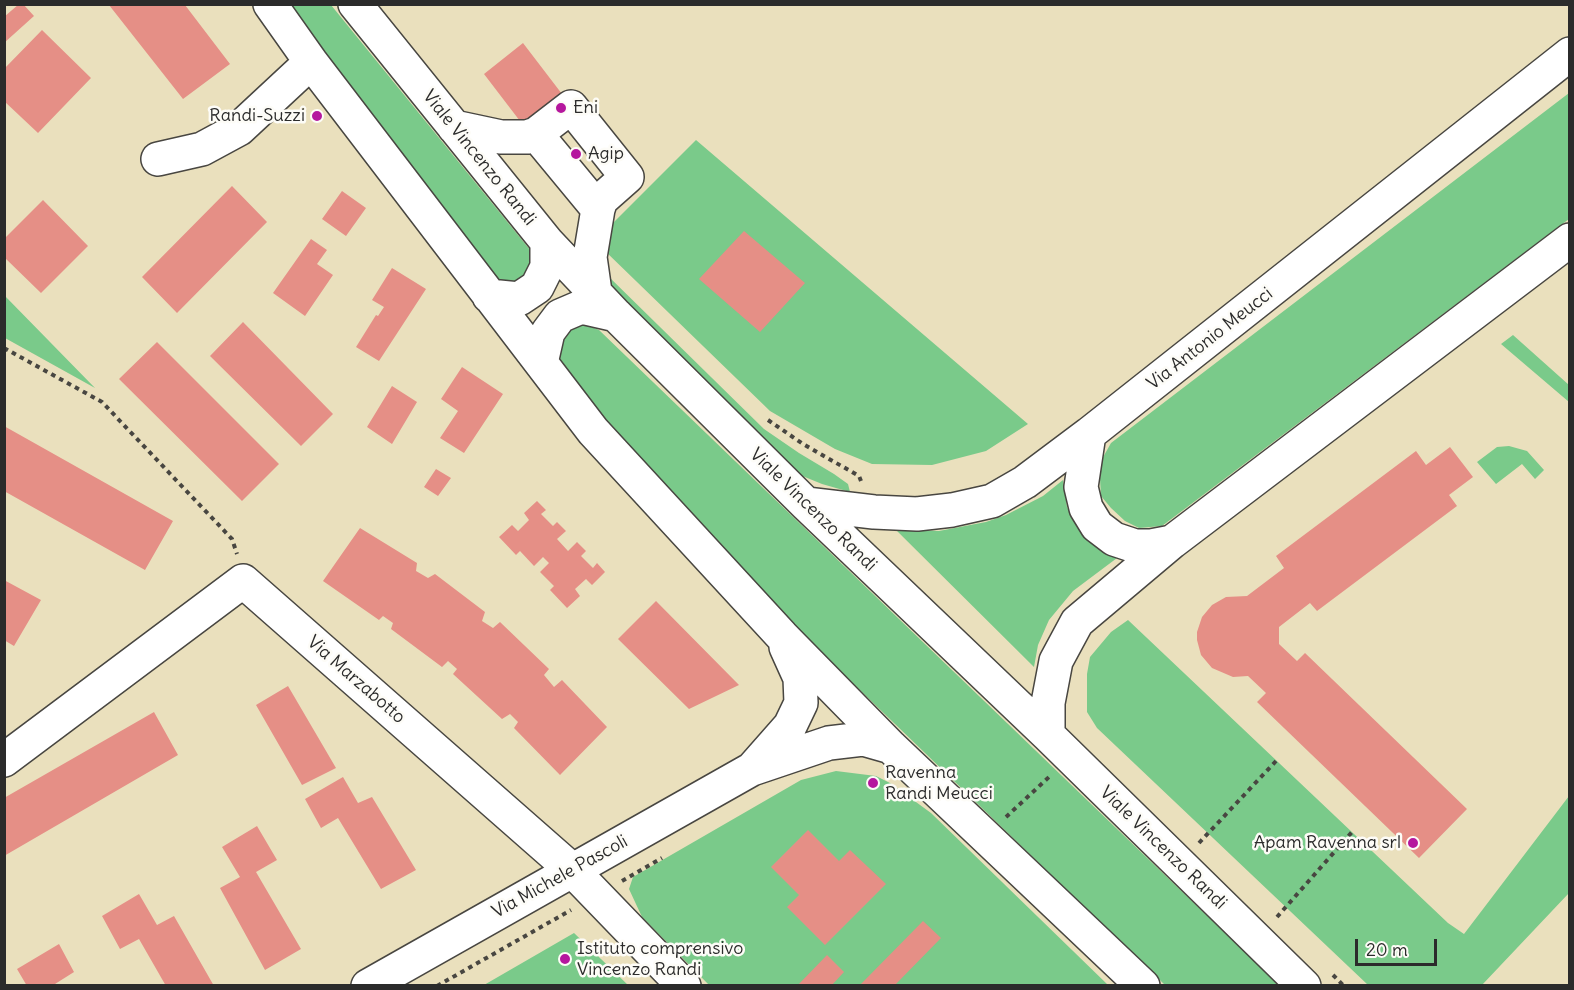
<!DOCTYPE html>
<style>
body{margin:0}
#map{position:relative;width:1574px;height:990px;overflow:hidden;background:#eae0bd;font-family:Delius,sans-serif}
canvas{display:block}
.frame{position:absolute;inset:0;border:6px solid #2b2b2b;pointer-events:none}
.scale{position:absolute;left:1355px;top:939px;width:82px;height:27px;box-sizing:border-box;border:3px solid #2b2b2b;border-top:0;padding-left:8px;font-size:18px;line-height:21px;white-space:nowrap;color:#2b2b2b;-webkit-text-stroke:4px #fdfcf7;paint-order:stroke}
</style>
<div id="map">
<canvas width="1574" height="990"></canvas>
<div class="frame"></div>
<div class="scale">20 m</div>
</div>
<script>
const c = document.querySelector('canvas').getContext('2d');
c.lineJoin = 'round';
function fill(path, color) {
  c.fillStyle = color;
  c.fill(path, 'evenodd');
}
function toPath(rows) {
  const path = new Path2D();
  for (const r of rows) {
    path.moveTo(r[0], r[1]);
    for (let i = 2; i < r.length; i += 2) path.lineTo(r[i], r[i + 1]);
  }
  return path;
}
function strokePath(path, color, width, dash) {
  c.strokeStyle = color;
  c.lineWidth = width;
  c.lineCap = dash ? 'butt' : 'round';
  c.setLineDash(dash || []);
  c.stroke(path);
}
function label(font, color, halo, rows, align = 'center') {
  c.font = font + ' Delius,sans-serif';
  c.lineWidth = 5;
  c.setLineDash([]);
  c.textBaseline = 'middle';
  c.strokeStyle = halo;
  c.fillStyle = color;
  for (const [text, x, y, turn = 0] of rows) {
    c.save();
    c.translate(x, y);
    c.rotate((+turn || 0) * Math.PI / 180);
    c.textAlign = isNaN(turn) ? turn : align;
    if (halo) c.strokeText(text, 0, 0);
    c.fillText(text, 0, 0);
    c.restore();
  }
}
const green = toPath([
 [287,5,331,5,531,251,534,265,519,286,494,282],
 [1569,93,1569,219,1162,526,1139,528,1125,521,1111,508,1101,496,1100,479,1102,459,1111,443],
 [696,140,1028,424,986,451,932,465,872,464,835,449,770,411,603,249,608,228],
 [606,274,764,429,799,453,834,474,848,484,850,492,822,484,800,475,607,286],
 [4,296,5,296,95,388,5,338],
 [584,324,599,330,1279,985,1165,985,745,579,557,368,559,339,570,327],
 [1513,335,1569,385,1569,402,1501,344],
 [1509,446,1527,451,1544,470,1535,479,1522,464,1496,484,1477,462,1497,447],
 [1063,480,1067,507,1077,527,1089,540,1121,555,1073,591,1049,620,1038,645,1034,667,895,529,939,531,986,522,1006,515,1043,496],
 [1128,620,1448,923,1464,934,1569,796,1569,893,1482,985,1368,985,1097,728,1087,712,1087,674,1090,657,1111,632],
 [836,771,876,776,890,783,931,813,1108,985,709,985,642,917,629,889,633,877,801,780],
 [574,933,628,985,484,985]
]);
const building = toPath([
 [19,4,23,4,34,16,4,43,4,17],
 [109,5,185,5,230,64,183,99],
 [42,30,91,78,38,133,4,101,4,69],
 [523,43,562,94,523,125,484,74],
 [232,186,267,222,177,313,142,277],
 [342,191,366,208,346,236,322,219],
 [43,200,88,246,41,293,4,257,4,239],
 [744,231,805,283,760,332,699,279],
 [311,239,327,250,317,264,333,275,305,316,273,293],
 [392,268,426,289,379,361,356,347,376,315,378,316,384,307,372,300],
 [243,322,333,414,301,446,210,356],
 [157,342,279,464,242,501,119,379],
 [462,367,503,394,464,453,440,438,458,411,441,399],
 [392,386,417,402,392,444,367,427],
 [4,426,173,521,145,570,4,491],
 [1450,447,1473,477,1449,495,1457,506,1317,611,1310,603,1279,627,1279,644,1297,661,1305,653,1467,809,1419,858,1257,702,1266,693,1248,676,1233,677,1212,668,1201,655,1197,640,1197,632,1202,617,1212,605,1226,597,1247,596,1284,568,1276,556,1416,451,1426,465],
 [436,469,451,478,438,496,424,487],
 [537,501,546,510,541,514,553,526,557,522,566,531,557,539,568,551,577,542,586,551,581,556,593,568,597,563,605,572,592,585,586,579,575,589,580,596,567,608,550,590,554,586,540,572,549,563,543,557,534,566,520,551,516,555,499,537,512,525,518,531,529,520,524,513],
 [360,528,417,563,416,571,428,578,435,574,485,612,482,621,493,628,500,622,549,669,544,675,554,687,562,680,607,727,560,775,514,728,518,722,510,714,502,719,453,674,457,669,448,661,442,667,391,629,393,623,383,616,379,620,323,581],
 [4,580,41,600,14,646,4,640],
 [656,601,739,685,689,709,618,639],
 [288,686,336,768,302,785,256,705],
 [154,712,178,755,4,856,4,798],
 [343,777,358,803,372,797,416,870,381,889,338,818,321,828,305,799],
 [257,826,277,860,256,872,301,949,265,970,220,888,240,877,222,847],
 [808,830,839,861,850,850,886,884,825,945,787,907,799,895,771,867],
 [139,894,157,925,174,916,214,986,166,986,139,939,120,949,102,916],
 [923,921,941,938,894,986,859,986],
 [59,944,74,972,55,984,56,986,27,986,17,969],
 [827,955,844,972,831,986,797,986]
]);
const path = toPath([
 [4,348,102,402,232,539,237,554],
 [768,420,803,444,859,476,861,481],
 [1006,817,1049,777],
 [1199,843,1276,761],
 [622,881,662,858],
 [1277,917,1352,832],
 [1333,975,1344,986],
 [437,986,571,910]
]);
const minor = toPath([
 [270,4,311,62,593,431,782,636,891,747,1143,986],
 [355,4,547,242,616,315,806,504,1048,735,1304,986],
 [454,127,501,137,527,137,536,134,571,107,627,177,601,200,598,209],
 [536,134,598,209,590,257,595,292],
 [158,159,202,149,239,129,311,62],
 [489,296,519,299,537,287,547,267,547,242],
 [541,363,548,332,560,316,581,307,616,315],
 [1089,434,1081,487,1086,508,1097,526,1114,539,1135,546,1151,546,1172,542],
 [806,504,874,512,917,514,952,510,992,501,1025,482,1089,434,1570,54],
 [1048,735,1048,703,1056,661,1077,622,1172,542,1570,240],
 [4,760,243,581,572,870,684,986],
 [753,768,790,726,801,703,800,678,786,647],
 [368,986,752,769,829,743,863,739,891,747]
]);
const markers = [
 [561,108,6,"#b5179e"],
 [317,116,6,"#b5179e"],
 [576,154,6,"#b5179e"],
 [873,783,6,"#b5179e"],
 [1413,843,6,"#b5179e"],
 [565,959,6,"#b5179e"]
];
const poiNames = [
 ["Eni",573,108],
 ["Randi-Suzzi",305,116,"right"],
 ["Agip",588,154],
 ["Ravenna",885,773],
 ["Randi Meucci",885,794],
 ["Apam Ravenna srl",1401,843,"right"],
 ["Istituto comprensivo",577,949],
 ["Vincenzo Randi",577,970]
];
const streetNames = [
 ["Viale Vincenzo Randi",479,158,51],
 ["Via Antonio Meucci",1210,339,-38],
 ["Viale Vincenzo Randi",813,510,44],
 ["Via Marzabotto",356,680,41],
 ["Viale Vincenzo Randi",1163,848,44],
 ["Via Michele Pascoli",560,877,-29]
];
fill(green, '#7aca8a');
fill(building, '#e58f86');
strokePath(minor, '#484641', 36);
strokePath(path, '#484641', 4, [4.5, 4.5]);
strokePath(minor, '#fff', 33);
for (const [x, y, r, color] of markers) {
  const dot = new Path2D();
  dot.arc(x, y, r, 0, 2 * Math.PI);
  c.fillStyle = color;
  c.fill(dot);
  strokePath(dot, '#fdfcf7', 2);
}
label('18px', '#2b2b2b', '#fdfcf7', poiNames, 'left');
label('18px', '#2b2b2b', '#fdfcf7', streetNames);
</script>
